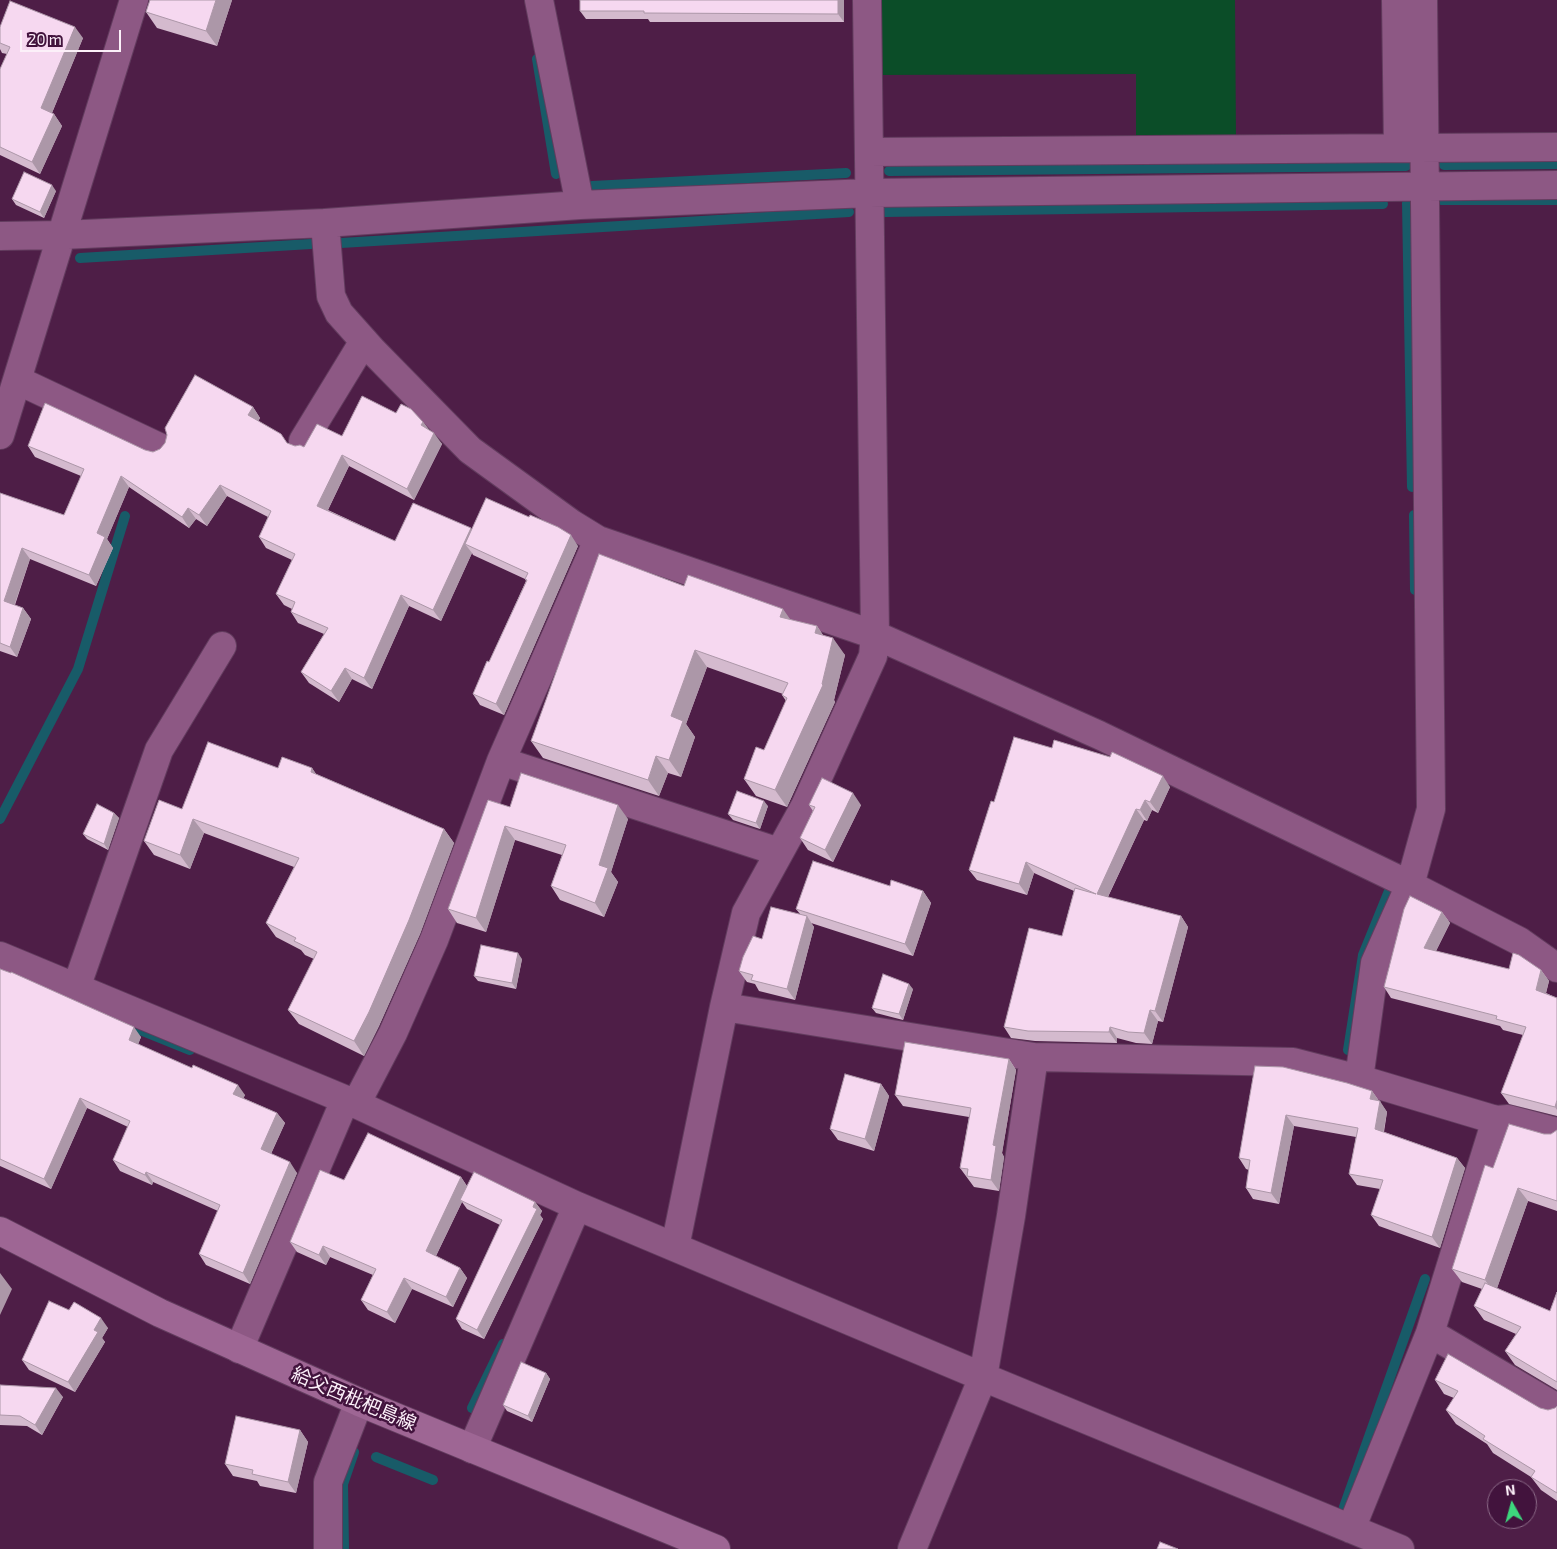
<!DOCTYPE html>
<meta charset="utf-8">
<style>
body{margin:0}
#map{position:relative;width:1557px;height:1549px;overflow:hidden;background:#4e1e47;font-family:"Exo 2",sans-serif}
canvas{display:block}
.north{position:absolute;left:1487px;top:1479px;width:50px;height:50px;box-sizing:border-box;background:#42133d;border:1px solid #8c6b88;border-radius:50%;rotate:353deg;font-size:14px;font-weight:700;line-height:20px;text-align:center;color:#fcf0f9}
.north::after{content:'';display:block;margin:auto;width:18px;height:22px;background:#3dd77d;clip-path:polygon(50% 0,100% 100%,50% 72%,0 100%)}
.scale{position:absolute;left:20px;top:30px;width:101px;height:22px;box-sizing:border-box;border:2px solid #fcf0f9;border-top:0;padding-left:6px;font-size:15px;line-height:18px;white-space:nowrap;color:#fcf0f9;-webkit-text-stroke:4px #42133d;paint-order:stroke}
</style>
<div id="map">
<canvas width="1557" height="1549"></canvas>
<div class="north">N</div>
<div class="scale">20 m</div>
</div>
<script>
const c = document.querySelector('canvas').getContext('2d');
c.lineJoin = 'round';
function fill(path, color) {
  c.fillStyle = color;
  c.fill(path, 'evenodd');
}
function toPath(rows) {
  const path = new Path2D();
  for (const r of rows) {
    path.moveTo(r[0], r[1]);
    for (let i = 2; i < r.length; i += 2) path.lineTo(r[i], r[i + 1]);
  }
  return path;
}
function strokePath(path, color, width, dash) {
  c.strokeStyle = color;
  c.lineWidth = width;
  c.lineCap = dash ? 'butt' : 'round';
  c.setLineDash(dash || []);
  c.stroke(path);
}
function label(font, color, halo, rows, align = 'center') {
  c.font = font + ' "Exo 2","Noto Sans JP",sans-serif';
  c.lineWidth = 5;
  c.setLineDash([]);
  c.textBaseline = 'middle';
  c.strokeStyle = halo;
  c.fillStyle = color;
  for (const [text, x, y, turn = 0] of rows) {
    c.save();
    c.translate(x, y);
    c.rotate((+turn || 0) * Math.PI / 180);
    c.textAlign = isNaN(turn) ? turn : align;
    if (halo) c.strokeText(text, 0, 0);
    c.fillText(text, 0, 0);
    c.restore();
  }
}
const green = toPath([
 [877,0,1235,0,1236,142,1136,143,1136,74,878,75]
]);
const stream = toPath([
 [537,59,556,174],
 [1444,165,1557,164],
 [889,171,1406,166],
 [592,186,846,173],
 [1441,200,1557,200],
 [1407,203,1412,487],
 [885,212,1383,204],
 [341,243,849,212],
 [80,258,311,244],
 [1414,515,1415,590],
 [0,819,78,669,125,516],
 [133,1027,190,1050],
 [1348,1050,1363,955,1389,891],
 [472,1408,503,1344],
 [376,1457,433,1480],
 [1344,1507,1425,1279],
 [344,1549,343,1484,354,1452]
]);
const minor = toPath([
 [539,0,580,205],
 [1396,0,1398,148],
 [869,152,1557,147],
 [325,223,331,296,339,313,372,350,470,450,572,524,598,540,875,635,1099,735,1410,885,1519,941,1557,968],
 [0,236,62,235,325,223,580,205,869,193,1557,185],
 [17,380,159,447],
 [0,435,134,0],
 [303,441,364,341],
 [501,761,779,852],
 [0,956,356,1104,577,1206,983,1377,1400,1549],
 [76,988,159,750,222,646],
 [724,1007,1034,1057],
 [1359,1079,1375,963,1410,885,1431,809,1423,0],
 [356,1104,393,1033,434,940,501,761,598,540],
 [675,1247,724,1007,746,913,805,806,873,656,875,635,867,0],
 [1430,1333,1557,1408],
 [239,1349,345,1100],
 [472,1449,577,1206],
 [1351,1529,1430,1333,1496,1120],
 [328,1549,328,1482,359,1402],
 [912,1549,983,1377,1011,1216,1034,1057,1293,1062,1359,1079,1496,1120,1508,1119,1557,1132]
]);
const major = toPath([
 [0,1231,160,1313,359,1402,716,1549]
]);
const wall = toPath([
 [150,0,232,0,217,46,157,28,146,12],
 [844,0,844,22,650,22,648,19,586,19,580,11],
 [0,27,83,38,52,113,54,114,62,126,40,174,0,155,0,70,7,54,2,53,0,49],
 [56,191,44,218,16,205,12,199],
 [253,407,260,418,258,421,287,443,295,446,304,447,342,436,396,413,423,422,429,430,442,444,414,500,349,466,328,510,395,541,472,529,578,546,504,715,480,705,473,694,489,662,526,581,525,579,473,555,472,553,441,621,409,606,372,689,352,679,339,702,309,683,301,672,324,634,298,623,291,612,292,609,284,605,276,594,292,560,266,548,259,537,268,517,227,496,207,526,196,519,189,528,129,487,107,539,113,548,96,586,30,559,15,605,23,608,31,619,17,657,0,651,0,493,64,515,81,476,35,457,28,446,145,450,153,452],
 [684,586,790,620,817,626,823,635,845,655,834,700,835,702,787,807,756,796,744,779,764,750,786,701,782,695,783,694,707,667,686,724,695,737,681,777,668,773,659,796,543,758,531,741],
 [1052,748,1170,787,1158,813,1152,810,1147,821,1144,820,1108,897,1181,916,1188,927,1163,1022,1158,1021,1152,1044,1136,1043,1117,1038,1117,1043,1035,1041,1011,1038,1004,1027,1062,936,1074,891,1034,873,1027,895,977,880,969,870,994,802],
 [278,768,312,768,316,774,444,829,454,843,420,934,379,1026,364,1056,299,1024,288,1010,314,959,305,955,301,950,276,937,266,923,294,867,204,833,190,869,154,855,144,841,182,809],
 [809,805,861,805,833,862,808,850,800,838,813,811],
 [768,806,760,829,733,820,728,814],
 [510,807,628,819,611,872,618,882,604,917,560,900,551,886,562,855,515,840,486,932,457,923,448,909],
 [114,813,119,818,108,850,87,839,83,834],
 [890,886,923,891,931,903,913,956,811,923,814,927,795,1000,759,991,755,984,747,982,739,971,762,939,800,914,796,909],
 [1442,912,1450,923,1436,951,1509,969,1541,970,1549,981,1546,993,1557,998,1557,1116,1509,1104,1501,1093,1523,1035,1503,1030,1500,1026,1391,998,1384,987],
 [522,959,516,989,478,981,474,976],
 [0,969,141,1037,138,1044,245,1095,243,1098,277,1113,285,1123,271,1154,297,1173,250,1284,206,1265,199,1254,218,1211,153,1182,152,1185,120,1171,113,1160,128,1127,87,1108,51,1189,0,1166],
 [913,989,903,1020,876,1013,872,1008],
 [1009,1059,1016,1070,1002,1153,1004,1157,999,1191,974,1187,960,1168,969,1117,903,1106,895,1095],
 [1255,1066,1372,1091,1387,1112,1384,1132,1457,1158,1465,1168,1440,1248,1379,1226,1371,1215,1380,1189,1357,1185,1349,1174,1356,1137,1294,1126,1279,1204,1253,1199,1246,1188,1249,1170,1246,1169,1239,1158],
 [881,1084,889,1096,874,1151,838,1140,830,1129],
 [1557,1130,1557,1211,1528,1201,1497,1288,1550,1311,1557,1292,1557,1390,1515,1365,1505,1351,1516,1334,1484,1320,1474,1306,1482,1289,1462,1282,1452,1269,1493,1168,1544,1134,1551,1134],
 [461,1177,467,1186,535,1202,542,1211,540,1215,543,1219,484,1339,462,1329,456,1319,500,1225,467,1209,462,1202,436,1256,460,1268,467,1278,453,1307,412,1289,395,1323,368,1310,361,1300,373,1275,330,1257,326,1265,297,1252,290,1242,344,1180],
 [69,1310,108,1328,102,1338,105,1342,75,1392,29,1370,22,1360],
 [546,1373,550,1379,532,1422,507,1411,503,1405],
 [1435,1380,1548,1410,1555,1408,1557,1406,1557,1501,1541,1490,1531,1477,1493,1453,1487,1444,1456,1424,1446,1410,1454,1398,1444,1394],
 [0,1385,63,1397,42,1435,27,1426,0,1425],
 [300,1430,308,1442,296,1493,260,1486,257,1481,233,1476,225,1464]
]);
const shadedWall = toPath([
 [216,0,232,0,217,46,206,31],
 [838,0,844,0,844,22,838,14],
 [75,27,83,38,49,120,41,108],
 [54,114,62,126,40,174,32,162],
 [52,185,56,191,44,218,40,212],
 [253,407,260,418,256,426,248,415],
 [423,422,431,432,421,425],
 [434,433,442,444,414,500,407,489],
 [342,455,349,466,325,516,317,506],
 [121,476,129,487,107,539,113,548,96,586,89,575,97,533],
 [220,485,227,496,207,526,199,515],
 [188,508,196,519,189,528,182,517],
 [471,528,479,539,465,544,472,553,441,621,433,610],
 [571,535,578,546,504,715,496,704],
 [22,548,30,559,12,612,4,601],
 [401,595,409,606,372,689,364,678],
 [23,608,31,619,17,657,10,647],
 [783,609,795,626,780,617],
 [817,626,828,643,815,633],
 [833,638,845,655,834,700,835,702,787,807,775,790,822,684],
 [695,650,707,667,686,724,695,737,681,777,669,760,671,716],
 [345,668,352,679,339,702,331,691],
 [656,756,668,773,659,796,648,780],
 [312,768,322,783,311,772],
 [1163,776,1170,787,1158,813,1150,802],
 [853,793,861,805,833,862,825,850],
 [1145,800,1152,810,1147,821,1140,810],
 [764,801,768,806,760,829,756,823],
 [618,805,628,819,611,872,618,882,604,917,595,903,599,865],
 [1136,809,1144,820,1104,905,1097,894],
 [114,813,119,818,108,850,104,844],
 [193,819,204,833,190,869,180,855],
 [505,826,515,840,486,932,476,918],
 [444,829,454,843,420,934,379,1026,364,1056,354,1041],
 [1026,862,1034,873,1027,895,1019,884],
 [923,891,931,903,913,956,905,944],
 [1442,912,1450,923,1432,959,1424,948],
 [807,916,814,927,795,1000,787,989],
 [1181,916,1188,927,1163,1022,1155,1011],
 [518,953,522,959,516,989,512,983],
 [1541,970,1549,981,1544,1001,1536,990],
 [909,984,913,989,903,1020,899,1014],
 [1150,1010,1158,1021,1152,1044,1144,1033],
 [134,1027,141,1037,136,1050,129,1040],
 [1110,1027,1117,1038,1117,1043,1109,1032],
 [1009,1059,1016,1070,1002,1153,1004,1157,999,1191,991,1180,993,1145],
 [881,1084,889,1096,874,1151,865,1139],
 [238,1085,245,1095,241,1104,233,1094],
 [1372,1091,1379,1101,1370,1099],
 [80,1098,87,1108,51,1189,44,1179],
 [1557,1100,1557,1110,1555,1107],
 [1380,1101,1387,1112,1382,1140,1375,1129],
 [277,1113,285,1123,268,1160,261,1149],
 [1286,1115,1294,1126,1279,1204,1271,1193],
 [1457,1158,1465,1168,1440,1248,1432,1237],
 [290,1162,297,1173,250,1284,243,1273],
 [146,1172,153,1182,152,1185,145,1175],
 [461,1177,468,1188,460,1200,462,1202,433,1262,426,1251],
 [1518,1188,1528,1201,1495,1294,1485,1280],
 [535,1202,542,1211,540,1215,543,1219,484,1339,477,1330],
 [323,1246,330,1257,326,1265,319,1255],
 [460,1268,467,1278,453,1307,446,1297],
 [0,1273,12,1289,0,1315],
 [404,1278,412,1289,395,1323,387,1312],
 [101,1318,108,1328,102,1338,105,1342,75,1392,68,1382,94,1330],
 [546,1373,550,1379,532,1422,528,1416],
 [56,1388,63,1397,42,1435,35,1425],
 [300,1430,308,1442,296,1493,288,1482]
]);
const building = toPath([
 [150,0,216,0,206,31,146,12,150,0],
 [580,0,838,0,838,14,644,13,644,11,580,11,580,0],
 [10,1,75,27,41,108,54,114,32,162,0,147,0,69,10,47,0,43,0,27,10,1],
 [24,172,52,185,40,212,12,199,24,172],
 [195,375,253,407,248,415,281,434,287,443,295,446,300,445,304,447,317,424,342,436,362,396,396,413,401,404,411,409,423,422,421,425,434,433,407,489,342,455,317,506,395,541,413,503,471,528,433,610,401,595,364,678,345,668,331,691,301,672,328,628,291,612,295,602,276,594,295,554,259,537,271,511,220,485,199,515,188,508,182,517,121,476,97,533,105,537,89,575,22,548,4,601,23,608,10,647,0,643,0,493,64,515,84,469,28,446,45,403,145,450,153,452,160,449,165,443,167,435,165,428,195,375],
 [486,498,529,517,530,515,558,527,571,535,496,704,473,694,487,661,489,662,527,580,525,579,528,573,465,544,486,498],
 [599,554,684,586,688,575,783,609,780,617,817,626,815,633,833,638,822,684,823,685,775,790,744,779,756,747,764,750,787,698,782,695,788,683,695,650,671,716,683,721,669,760,656,756,648,780,531,741,599,554],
 [1014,737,1052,748,1054,740,1110,757,1112,752,1163,776,1150,802,1145,800,1140,810,1136,809,1097,894,1181,916,1155,1011,1150,1010,1144,1033,1128,1032,1110,1027,1109,1032,1028,1031,1004,1027,1029,928,1062,936,1075,888,1096,894,1026,862,1019,884,969,870,991,801,994,802,1014,737],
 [208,742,278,768,282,757,312,768,311,772,444,829,409,920,369,1012,354,1041,288,1010,317,952,294,941,296,938,266,923,299,858,193,819,180,855,144,841,159,800,182,809,208,742],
 [521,773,618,805,599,865,608,868,595,903,551,886,566,845,505,826,476,918,448,909,488,800,510,807,521,773],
 [822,778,853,793,825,850,800,838,815,807,809,805,822,778],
 [737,791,764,801,756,823,728,814,737,791],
 [97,804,114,813,104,844,83,834,97,804],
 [813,861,890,886,891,880,923,891,905,944,796,909,813,861],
 [1410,896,1442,912,1424,948,1509,969,1513,953,1519,955,1541,970,1536,990,1557,998,1557,1100,1555,1107,1501,1093,1526,1027,1496,1019,1497,1016,1384,987,1404,909,1410,896],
 [771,907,807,916,787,989,751,980,753,975,739,971,743,957,753,936,762,939,771,907],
 [481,945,518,953,512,983,474,976,481,945],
 [0,969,11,973,11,972,134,1027,129,1040,192,1068,193,1065,238,1085,233,1094,277,1113,261,1149,290,1162,243,1273,199,1254,220,1205,146,1172,145,1175,113,1160,130,1121,80,1098,44,1179,0,1159,0,969],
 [883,974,909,984,899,1014,872,1008,883,974],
 [905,1042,1009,1059,993,1145,996,1146,991,1180,967,1176,968,1169,960,1168,971,1108,895,1095,905,1042],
 [1255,1066,1283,1067,1347,1083,1372,1091,1370,1099,1380,1101,1375,1129,1457,1158,1432,1237,1371,1215,1383,1180,1349,1174,1358,1128,1286,1115,1271,1193,1246,1188,1250,1160,1239,1158,1255,1066],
 [845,1074,881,1084,865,1139,830,1129,845,1074],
 [1509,1124,1544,1134,1551,1134,1557,1130,1557,1201,1518,1188,1485,1280,1452,1269,1485,1165,1493,1168,1509,1124],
 [368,1133,461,1177,426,1251,460,1268,446,1297,404,1278,387,1312,361,1300,376,1269,323,1246,319,1255,290,1242,320,1170,344,1180,368,1133],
 [474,1172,535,1202,533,1207,537,1209,477,1330,456,1319,502,1220,460,1200,474,1172],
 [1485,1283,1550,1311,1557,1292,1557,1382,1505,1351,1521,1327,1474,1306,1485,1283],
 [49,1301,69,1310,74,1302,101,1318,94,1330,98,1332,68,1382,22,1360,49,1301],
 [1448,1354,1540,1408,1548,1410,1555,1408,1557,1406,1557,1493,1531,1477,1535,1471,1483,1439,1485,1436,1446,1410,1458,1391,1435,1380,1448,1354],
 [521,1362,546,1373,528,1416,503,1405,521,1362],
 [0,1385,56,1388,35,1425,20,1416,0,1415,0,1385],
 [236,1416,300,1430,288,1482,252,1474,253,1470,225,1464,236,1416],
 [1160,1542,1178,1549,1157,1549,1160,1542]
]);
const streetNames = [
 ["給父西枇杷島線",354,1399,23]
];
fill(green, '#0b4d28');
strokePath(stream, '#185b68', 10);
strokePath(minor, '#623c5e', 30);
strokePath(major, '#623c5e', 30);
strokePath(minor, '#8d5884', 28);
strokePath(major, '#9e6694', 28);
fill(wall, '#d4bace');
fill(shadedWall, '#ac97a8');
fill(building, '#f6d8f0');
strokePath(building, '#ac97a8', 1);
label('19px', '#fcf0f9', '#42133d', streetNames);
</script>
